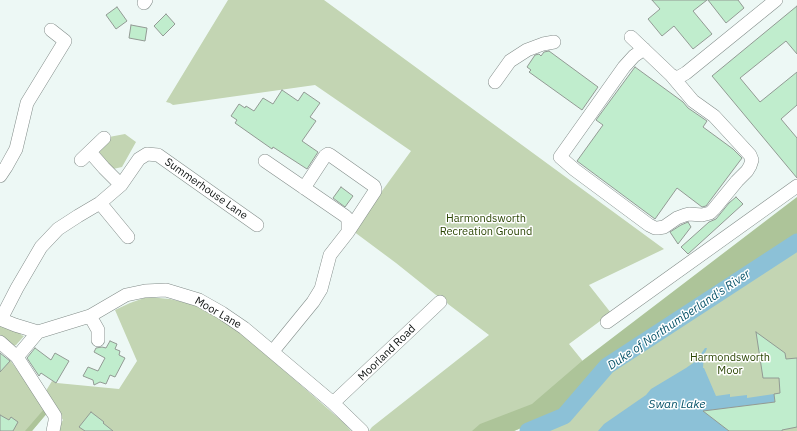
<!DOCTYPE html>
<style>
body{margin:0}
canvas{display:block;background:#edf8f5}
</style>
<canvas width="797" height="431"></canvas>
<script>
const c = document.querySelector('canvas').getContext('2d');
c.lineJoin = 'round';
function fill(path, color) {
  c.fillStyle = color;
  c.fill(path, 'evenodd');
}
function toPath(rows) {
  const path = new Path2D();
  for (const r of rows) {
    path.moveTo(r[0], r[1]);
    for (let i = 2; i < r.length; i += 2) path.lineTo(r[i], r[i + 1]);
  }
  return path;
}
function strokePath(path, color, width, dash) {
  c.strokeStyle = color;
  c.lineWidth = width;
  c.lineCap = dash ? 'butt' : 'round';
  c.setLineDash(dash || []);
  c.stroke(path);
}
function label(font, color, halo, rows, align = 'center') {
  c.font = font + ' "IBM Plex Sans",sans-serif';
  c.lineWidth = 3;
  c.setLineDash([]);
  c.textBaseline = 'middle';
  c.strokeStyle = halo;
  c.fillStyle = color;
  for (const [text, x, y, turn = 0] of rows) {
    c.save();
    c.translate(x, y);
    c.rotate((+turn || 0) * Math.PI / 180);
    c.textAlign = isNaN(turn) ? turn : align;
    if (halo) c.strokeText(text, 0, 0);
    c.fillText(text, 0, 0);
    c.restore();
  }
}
const green = toPath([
 [228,0,324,0,664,249,589,285,611,313,569,344,594,375,561,411,514,431,369,431,372,427,489,335,448,304,444,299,436,295,396,263,353,231,411,151,315,85,173,105,170,103,166,102],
 [125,134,136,142,122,167,113,169,99,152,109,137],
 [797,242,797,431,528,431,564,416,607,366],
 [147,297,170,299,195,305,230,323,343,422,351,431,58,431,58,427,63,420,48,398,44,394,52,381,57,383,119,389,137,361,115,310,130,303],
 [0,322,22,330,21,335,24,336,16,345,13,346,0,335],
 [10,360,48,412,32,431,0,431,0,372]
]);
const forest = toPath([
 [797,197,797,238,605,363,561,411,514,431,472,431,480,424,532,404,582,361],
 [45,408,48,412,32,431,25,431]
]);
const water = toPath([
 [705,348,707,348,706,351,704,354,703,368,704,368,716,396,730,394,730,397,747,395,747,398,774,394,775,402,704,411,729,431,598,431,604,424,646,395,651,389,686,368,696,361]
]);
const river = toPath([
 [528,431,564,416,607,366,797,242]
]);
const building = toPath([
 [652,0,707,0,693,11,712,34,693,49,674,26,662,36,648,19,660,9,652,0],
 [708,0,738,0,744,8,726,23,708,0],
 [797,6,797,54,786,41,740,78,760,102,797,72,797,105,781,119,797,138,797,178,712,76,797,6],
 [117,7,127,21,116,29,106,15,117,7],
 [166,14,175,24,163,36,154,26,166,14],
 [131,25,147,28,145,41,129,38,131,25],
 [549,51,598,87,582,110,529,72,531,70,527,67,535,55,539,54,541,56,544,52,549,51],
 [635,67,683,102,688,108,707,121,703,127,733,149,742,158,706,206,702,207,677,188,655,219,577,161,603,125,596,120,635,67],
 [282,90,298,101,304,92,320,103,310,117,316,121,302,141,318,152,307,169,273,147,272,149,235,123,237,120,231,116,239,104,245,108,246,106,254,111,263,98,273,104,282,90],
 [341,187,353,196,345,207,333,198,341,187],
 [736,197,743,204,688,254,681,247,709,222,716,219,729,203,736,197],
 [688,222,691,227,678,244,670,232,681,225,688,222],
 [756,332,785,353,786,359,797,358,797,427,782,430,782,431,729,431,703,411,775,402,774,394,780,393,779,378,763,378,756,332],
 [110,341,117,344,115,349,120,351,119,355,125,358,115,377,110,375,106,384,100,382,94,385,93,380,83,376,88,367,98,371,105,358,94,352,96,348,102,347,106,348,110,341],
 [35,348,51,360,55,353,69,361,56,383,41,373,39,376,27,358,35,348],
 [0,353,10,361,0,372,0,353],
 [91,412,104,422,103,423,113,431,85,431,79,427,91,412],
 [0,415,9,420,11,417,18,422,13,431,0,431,0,415]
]);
const minor = toPath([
 [144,3,146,0],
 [631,37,671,75,675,77,679,77,686,73,776,0],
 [644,49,634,56,624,67,560,157,575,170,649,225,655,228,658,228,664,227,677,218,685,215,689,214,702,215,710,213,714,209,737,181,747,171,750,166,752,160,750,155,714,116,693,101,671,75],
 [495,82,510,61,527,50,543,44,554,42],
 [90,152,104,168,121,185],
 [81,160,104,138],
 [265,161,345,216,348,219,348,232],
 [0,176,6,167,16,149,27,103,65,41,51,30],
 [100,203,128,237],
 [90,316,98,330,98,340],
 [0,319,15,325,38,332,90,316,126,295,145,291,166,290,199,300,222,313,244,328,333,403,362,431],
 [1,319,17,288,41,247,58,229,78,216,100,203,121,185,139,159,147,154,158,155,257,225],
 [607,322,797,186],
 [0,342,17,357,38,332],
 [273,351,313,302,321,289,330,255,348,232,375,191,375,189,374,186,330,155,328,154,325,156,304,188],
 [17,357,55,416,55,421,53,431],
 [333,403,440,302]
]);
const streetNames = [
 ["Summerhouse Lane",206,189,35],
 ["Moor Lane",218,313,30],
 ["Moorland Road",387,353,-44]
];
const parkNames = [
 ["Harmondsworth",486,219],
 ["Recreation Ground",486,232],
 ["Harmondsworth",730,358],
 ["Moor",730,371]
];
const waterNames = [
 ["Duke of Northumberland's River",679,320,-34],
 ["Swan Lake",677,405]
];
fill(green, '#c3d5b3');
fill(forest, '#adc499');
fill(water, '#8cc1d7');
strokePath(river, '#8cc1d7', 17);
fill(building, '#c0edcd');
strokePath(building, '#929a94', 1);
strokePath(minor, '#838d8a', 14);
strokePath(minor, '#fff', 13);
label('11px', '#0e1211', '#fff', streetNames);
label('11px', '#2b4604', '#fff', parkNames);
label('italic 12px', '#065268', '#fff', waterNames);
</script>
